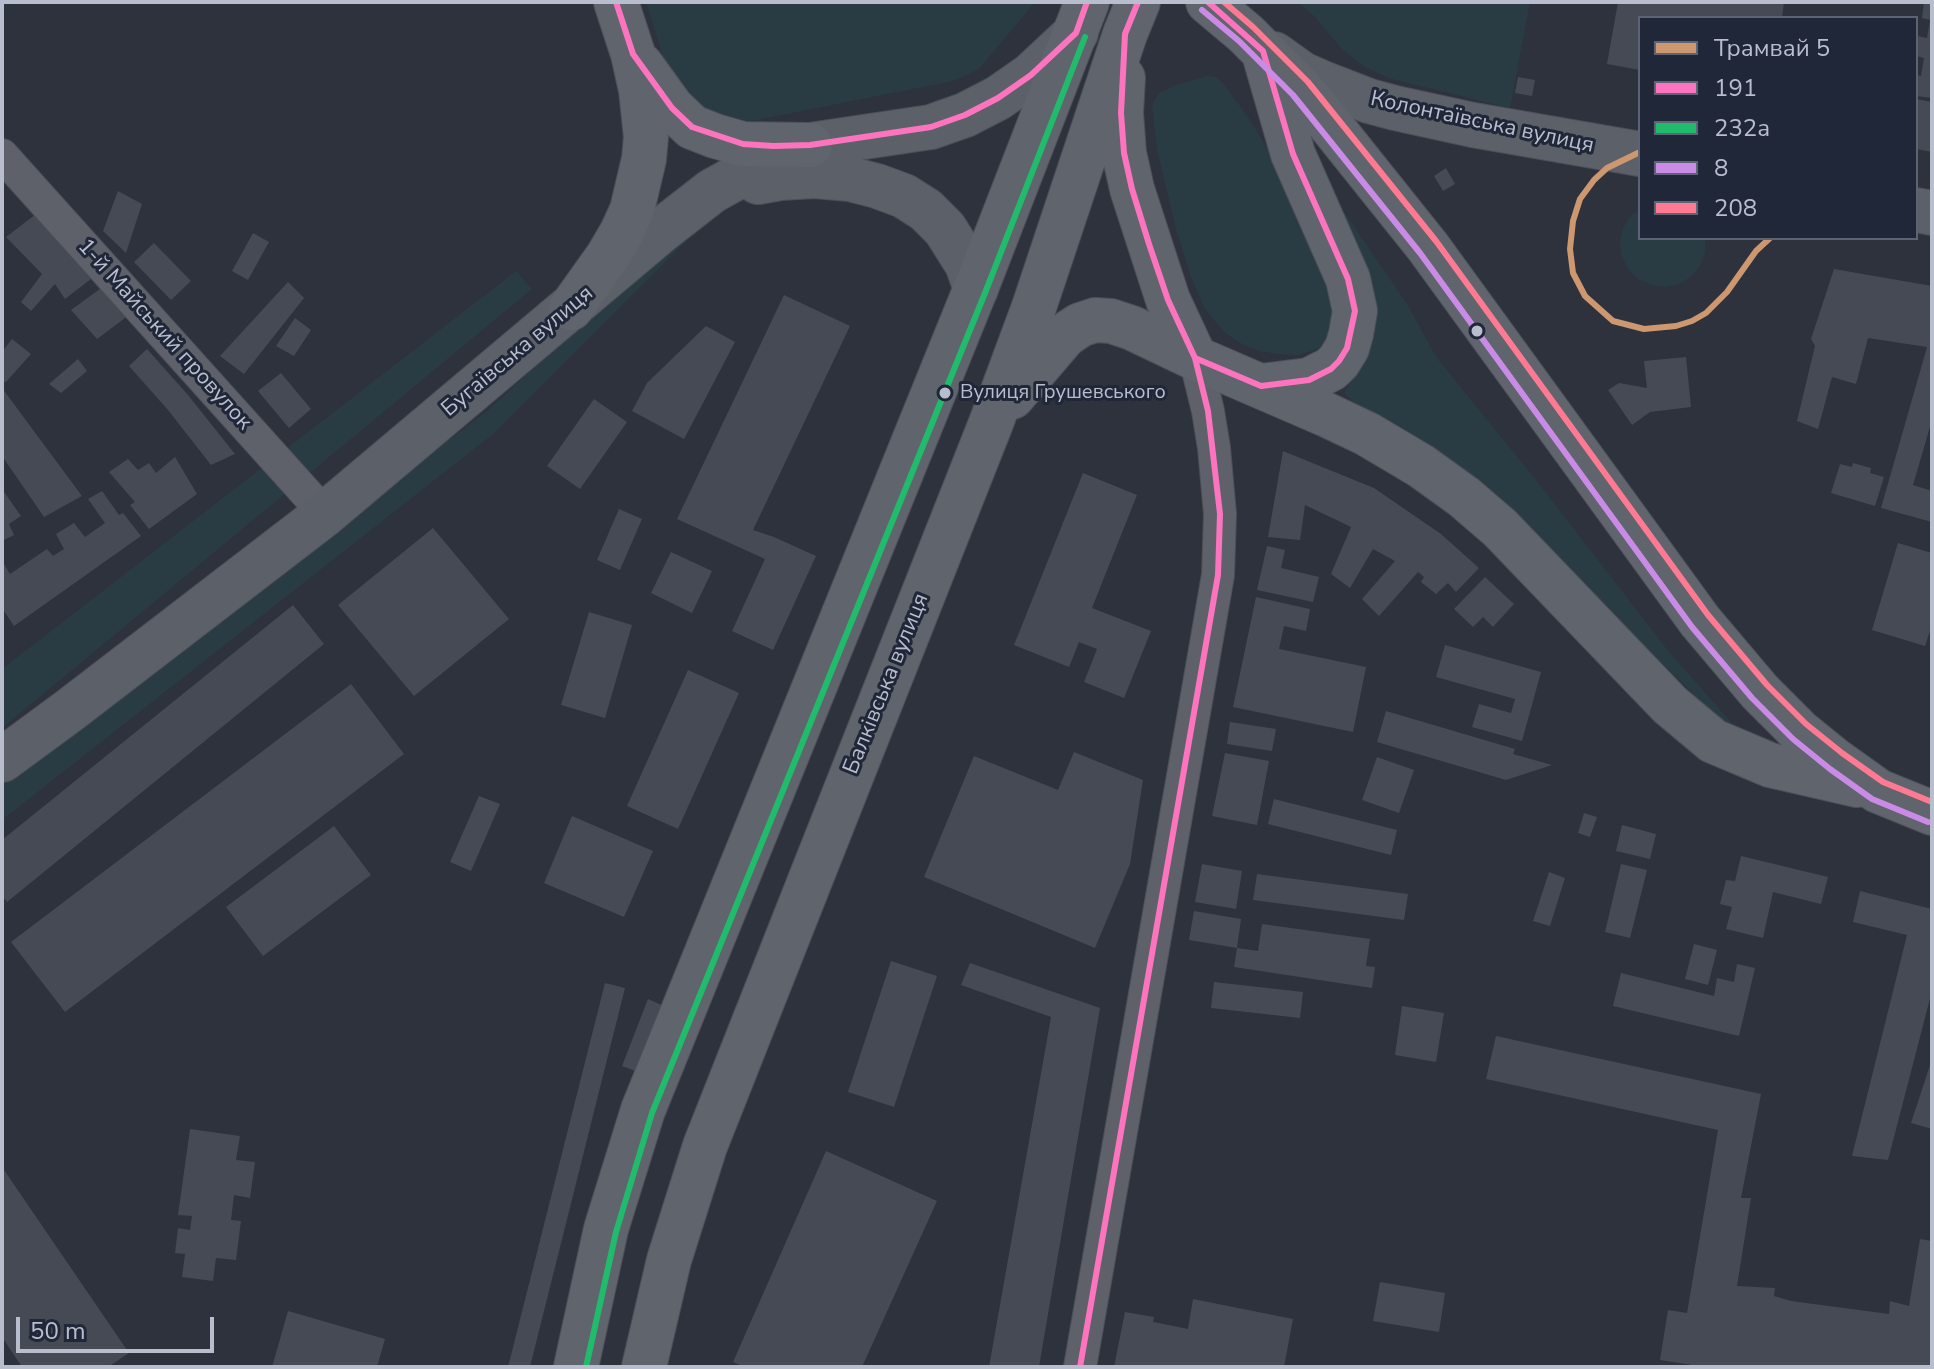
<!DOCTYPE html>
<meta charset="utf-8">
<style>
body{margin:0}
#map{position:relative;width:1934px;height:1369px;overflow:hidden;background:#2d323d;font-family:"Nunito Sans",sans-serif}
canvas{display:block}
.frame{position:absolute;inset:0;border:4px solid #b8becd;pointer-events:none}
.legend{position:absolute;left:1638px;top:16px;width:280px;height:224px;box-sizing:border-box;background:#202738;border:2px solid #5d6374;margin:0;padding:10px 14px;list-style:none;font-size:24px;color:#b8becd}
.legend li{display:flex;align-items:center;gap:16px;height:40px}
.legend b{width:40px;border:2px solid #5d6374}
.scale{position:absolute;left:16px;top:1317px;width:198px;height:36px;box-sizing:border-box;border:4px solid #b8becd;border-top:0;padding-left:10px;font-size:24px;line-height:28px;white-space:nowrap;color:#b8becd;-webkit-text-stroke:6px #202738;paint-order:stroke}
</style>
<div id="map">
<canvas width="1934" height="1369"></canvas>
<div class="frame"></div>
<ul class="legend">
<li><b style="height:10px;background:#cd976f"></b>Трамвай 5</li>
<li><b style="height:10px;background:#fc73be"></b>191</li>
<li><b style="height:10px;background:#20bc6c"></b>232а</li>
<li><b style="height:10px;background:#ca8be6"></b>8</li>
<li><b style="height:10px;background:#fe7a93"></b>208</li>
</ul>
<div class="scale">50 m</div>
</div>
<script>
const c = document.querySelector('canvas').getContext('2d');
c.lineJoin = 'round';
function fill(path, color) {
  c.fillStyle = color;
  c.fill(path, 'evenodd');
}
function toPath(rows) {
  const path = new Path2D();
  for (const r of rows) {
    path.moveTo(r[0], r[1]);
    for (let i = 2; i < r.length; i += 2) path.lineTo(r[i], r[i + 1]);
  }
  return path;
}
function strokePath(path, color, width, dash) {
  c.strokeStyle = color;
  c.lineWidth = width;
  c.lineCap = dash ? 'butt' : 'round';
  c.setLineDash(dash || []);
  c.stroke(path);
}
function label(font, color, halo, rows, align = 'center') {
  c.font = font + ' "Nunito Sans",sans-serif';
  c.lineWidth = 6;
  c.setLineDash([]);
  c.textBaseline = 'middle';
  c.strokeStyle = halo;
  c.fillStyle = color;
  for (const [text, x, y, turn = 0] of rows) {
    c.save();
    c.translate(x, y);
    c.rotate((+turn || 0) * Math.PI / 180);
    c.textAlign = isNaN(turn) ? turn : align;
    if (halo) c.strokeText(text, 0, 0);
    c.fillText(text, 0, 0);
    c.restore();
  }
}
const green = toPath([
 [646,2,1035,2,979,69,953,81,736,124,723,125,670,79],
 [1298,2,1530,2,1510,108,1388,78,1362,65,1342,49,1315,17],
 [1208,76,1216,77,1223,83,1250,120,1285,178,1338,300,1328,341,1315,350,1298,355,1279,354,1259,351,1240,343,1224,332,1205,309,1191,277,1176,229,1157,149,1152,106,1155,99,1160,93,1176,85],
 [1323,181,1407,304,1437,358,1536,480,1666,648,1735,727,1735,734,1525,530,1356,405,1344,393,1353,378],
 [1640,209,1640,238,1705,238,1705,253,1700,266,1691,277,1679,284,1665,287,1651,285,1638,279,1628,269,1622,256,1620,242,1623,228,1631,216],
 [700,215,708,219,493,434,2,820,2,776,486,412],
 [516,271,532,289,2,728,2,669]
]);
const building = toPath([
 [1618,2,1784,2,1782,18,1640,18,1640,70,1607,64],
 [1924,2,1932,2,1932,98,1916,96,1916,75,1921,76,1924,58,1916,56,1918,36,1927,38,1930,20,1922,18],
 [1518,77,1535,80,1532,96,1515,93],
 [1916,99,1932,102,1932,152,1916,149],
 [1446,168,1455,184,1443,191,1434,176],
 [118,191,142,204,126,253,103,231],
 [36,214,91,279,65,299,55,284,31,311,21,302,42,274,6,237],
 [253,233,269,242,248,280,232,271],
 [154,243,191,281,171,300,134,262],
 [1834,269,1932,286,1932,420,1913,485,1932,491,1932,522,1881,508,1927,347,1868,338,1856,384,1832,377,1818,429,1797,421,1815,346,1811,339],
 [288,282,304,298,244,374,220,356],
 [104,286,129,315,97,339,71,310],
 [784,295,850,326,753,530,774,537,816,556,773,650,732,631,765,559,677,519],
 [295,318,311,330,294,356,276,346],
 [706,326,735,342,684,439,632,411,647,383],
 [12,339,31,354,6,382,2,381,2,352],
 [147,349,188,395,235,454,211,465,168,410,129,366],
 [1686,357,1691,407,1650,412,1632,425,1608,390,1619,383,1647,388,1644,361],
 [78,359,87,371,61,393,49,384],
 [281,373,311,409,289,428,258,391],
 [2,388,82,496,44,517,2,456],
 [594,399,627,422,580,489,547,466],
 [1283,451,1374,488,1441,534,1479,568,1456,592,1448,583,1436,594,1421,582,1424,577,1418,572,1379,616,1362,599,1395,561,1373,549,1350,588,1331,574,1351,527,1305,505,1300,540,1268,537],
 [175,457,197,494,149,529,130,505,135,502,109,472,128,459,138,470,149,463,156,473],
 [1853,463,1871,468,1870,473,1884,477,1875,506,1831,493,1840,464,1852,467],
 [1083,473,1137,495,1092,608,1151,631,1124,698,1084,682,1097,649,1079,642,1069,667,1014,645],
 [2,489,21,516,9,524,14,535,2,541],
 [102,491,119,515,123,513,141,536,14,626,2,608,2,561,10,574,47,549,53,556,64,549,56,534,74,523,85,537,105,523,88,499],
 [619,509,642,519,620,570,597,560],
 [433,528,509,619,414,696,338,605],
 [1898,543,1932,553,1932,625,1925,646,1872,630],
 [1267,546,1285,550,1281,568,1319,577,1313,602,1257,590],
 [671,552,712,571,692,613,651,593],
 [1485,577,1514,604,1493,627,1483,617,1473,627,1454,609],
 [1256,597,1310,609,1306,631,1284,626,1279,649,1366,667,1353,732,1233,707],
 [293,605,324,644,7,902,2,896,2,840],
 [589,612,632,625,605,718,561,705],
 [1445,645,1541,672,1522,741,1472,727,1479,704,1511,713,1515,699,1436,677],
 [688,670,739,693,678,829,627,806],
 [351,684,404,754,65,1012,11,942],
 [1386,711,1515,749,1513,754,1552,765,1506,780,1377,742],
 [1230,722,1276,729,1272,751,1227,744],
 [1074,752,1143,780,1130,864,1095,948,924,877,974,756,1058,790],
 [1225,753,1269,761,1257,825,1212,816],
 [1377,757,1414,770,1399,813,1362,800],
 [479,796,500,804,471,871,450,862],
 [1274,799,1397,830,1391,855,1268,824],
 [1584,813,1597,817,1590,837,1578,833],
 [572,816,653,851,624,917,544,883],
 [1622,825,1656,834,1650,859,1616,851],
 [334,826,371,875,263,956,226,907],
 [1741,856,1828,877,1821,904,1773,892,1763,938,1726,929,1732,907,1720,904,1726,880,1735,881],
 [1202,864,1242,871,1236,909,1195,902],
 [1621,864,1647,870,1630,938,1605,932],
 [1549,872,1565,878,1550,926,1533,921],
 [1257,874,1408,894,1404,920,1253,900],
 [1860,891,1932,909,1932,991,1888,1160,1852,1156,1907,935,1853,922],
 [1194,911,1241,919,1237,948,1189,940],
 [1262,924,1370,939,1366,966,1375,967,1372,988,1234,967,1237,948,1258,951],
 [1694,944,1717,950,1708,985,1685,979],
 [891,961,937,976,894,1107,848,1092],
 [970,963,1100,1008,1039,1367,989,1367,1051,1017,961,985],
 [1737,964,1755,968,1739,1036,1613,1006,1621,973,1714,996,1717,978,1734,982],
 [1214,982,1303,992,1300,1018,1211,1008],
 [605,983,625,988,530,1367,508,1367],
 [648,999,666,1007,640,1073,622,1066],
 [1402,1006,1444,1013,1436,1062,1395,1055],
 [1496,1036,1761,1094,1741,1198,1751,1198,1737,1286,1775,1288,1774,1296,1791,1301,1889,1314,1890,1301,1909,1306,1920,1239,1932,1241,1932,1367,1705,1367,1660,1360,1668,1310,1687,1313,1718,1130,1486,1079],
 [1932,1059,1932,1129,1911,1123],
 [190,1129,240,1136,236,1160,255,1162,250,1198,234,1195,231,1220,241,1221,236,1260,216,1258,213,1281,182,1277,185,1254,175,1253,178,1228,190,1230,192,1216,178,1215],
 [826,1151,937,1201,862,1367,744,1367,733,1362],
 [2,1167,129,1353,108,1367,22,1367,2,1337],
 [1380,1282,1445,1293,1439,1332,1373,1321],
 [1193,1299,1293,1319,1284,1367,1114,1367,1125,1312,1154,1317,1153,1322,1188,1329],
 [288,1311,385,1339,377,1367,272,1367]
]);
const minor = toPath([
 [2,155,325,514],
 [1080,1367,1218,575,1220,514,1214,448,1208,411,1195,358]
]);
const secondary = toPath([
 [1274,54,1302,74,1325,84,1369,101,1395,108,1473,125,1640,154],
 [758,182,780,178,815,176,850,179,877,186,904,196,926,210,945,229,967,264,976,289],
 [1916,210,1932,213],
 [2,760,70,710,325,514,662,230,712,191,752,169,810,145,931,127,965,115,998,98,1031,75,1076,33]
]);
const primary = toPath([
 [1208,2,1246,34,1300,88,1324,117,1428,247,1700,621,1760,692,1799,731,1836,761,1878,791,1932,813],
 [641,65,672,108,692,127,715,136,743,144,810,145],
 [1123,78,1121,113,1124,153,1132,189,1168,300,1195,358],
 [571,308,608,256,622,232,632,210,644,159,646,137,641,90,633,54,616,2],
 [1261,386,1309,380,1331,369,1339,361,1347,348,1351,334,1355,311,1348,279,1293,154,1265,57],
 [1012,397,1065,335,1080,325,1095,320,1111,321,1132,328,1195,358,1327,415,1367,434,1421,466,1464,497,1500,528,1670,705,1713,741,1770,765,1857,785],
 [576,1367,606,1229,643,1110,978,283,1087,2],
 [644,1367,669,1260,705,1146,991,423,1034,307,1125,34,1138,2]
]);
const bus1 = toPath([
 [616,2,633,54,672,108,692,127,743,144,773,146,810,145,931,127,965,115,998,98,1031,75,1076,33,1087,2],
 [1195,358,1261,386,1309,380,1331,369,1339,361,1347,348,1355,311,1348,279,1293,154,1263,51,1208,2],
 [1080,1367,1218,575,1220,514,1208,411,1195,358,1168,300,1149,244,1132,189,1124,153,1121,113,1125,34,1138,2]
]);
const bus2 = toPath([
 [586,1367,616,1232,652,1113,985,293,1085,37]
]);
const bus3 = toPath([
 [1202,10,1239,41,1293,95,1420,253,1692,627,1752,698,1793,739,1830,769,1872,799,1928,822]
]);
const bus4 = toPath([
 [1224,2,1253,27,1308,82,1436,241,1708,615,1767,685,1806,724,1842,753,1883,782,1932,802]
]);
const tram1 = toPath([
 [1640,152,1607,168,1594,180,1580,199,1573,221,1570,249,1573,273,1585,296,1613,321,1644,329,1676,326,1692,321,1706,313,1727,292,1756,251,1770,238]
]);
const markers = [
 [1477,331,7,"#b8becd"],
 [945,393,7,"#b8becd"]
];
const busNames = [
 ["Вулиця Грушевського",960,393]
];
const streetNames = [
 ["Колонтаївська вулиця",1482,123,12],
 ["1-й Майський провулок",164,335,48],
 ["Бугаївська вулиця",518,352,-40],
 ["Балківська вулиця",887,684,-68]
];
fill(green, '#2a3c43');
fill(building, '#464a54');
strokePath(minor, '#4b4f57', 34);
strokePath(secondary, '#4b4f57', 46);
strokePath(primary, '#4b4f59', 46);
strokePath(minor, '#5e616a', 32);
strokePath(secondary, '#5c6069', 44);
strokePath(primary, '#60646c', 44);
strokePath(bus1, '#fc73be', 6);
strokePath(bus2, '#20bc6c', 6);
strokePath(bus3, '#ca8be6', 6);
strokePath(bus4, '#fe7a93', 6);
strokePath(tram1, '#cd976f', 6);
for (const [x, y, r, color] of markers) {
  const dot = new Path2D();
  dot.arc(x, y, r, 0, 2 * Math.PI);
  c.fillStyle = color;
  c.fill(dot);
  strokePath(dot, '#202738', 3);
}
label('20px', '#b8becd', '#202738', busNames, 'left');
label('22px', '#b8becd', '#202738', streetNames);
</script>
